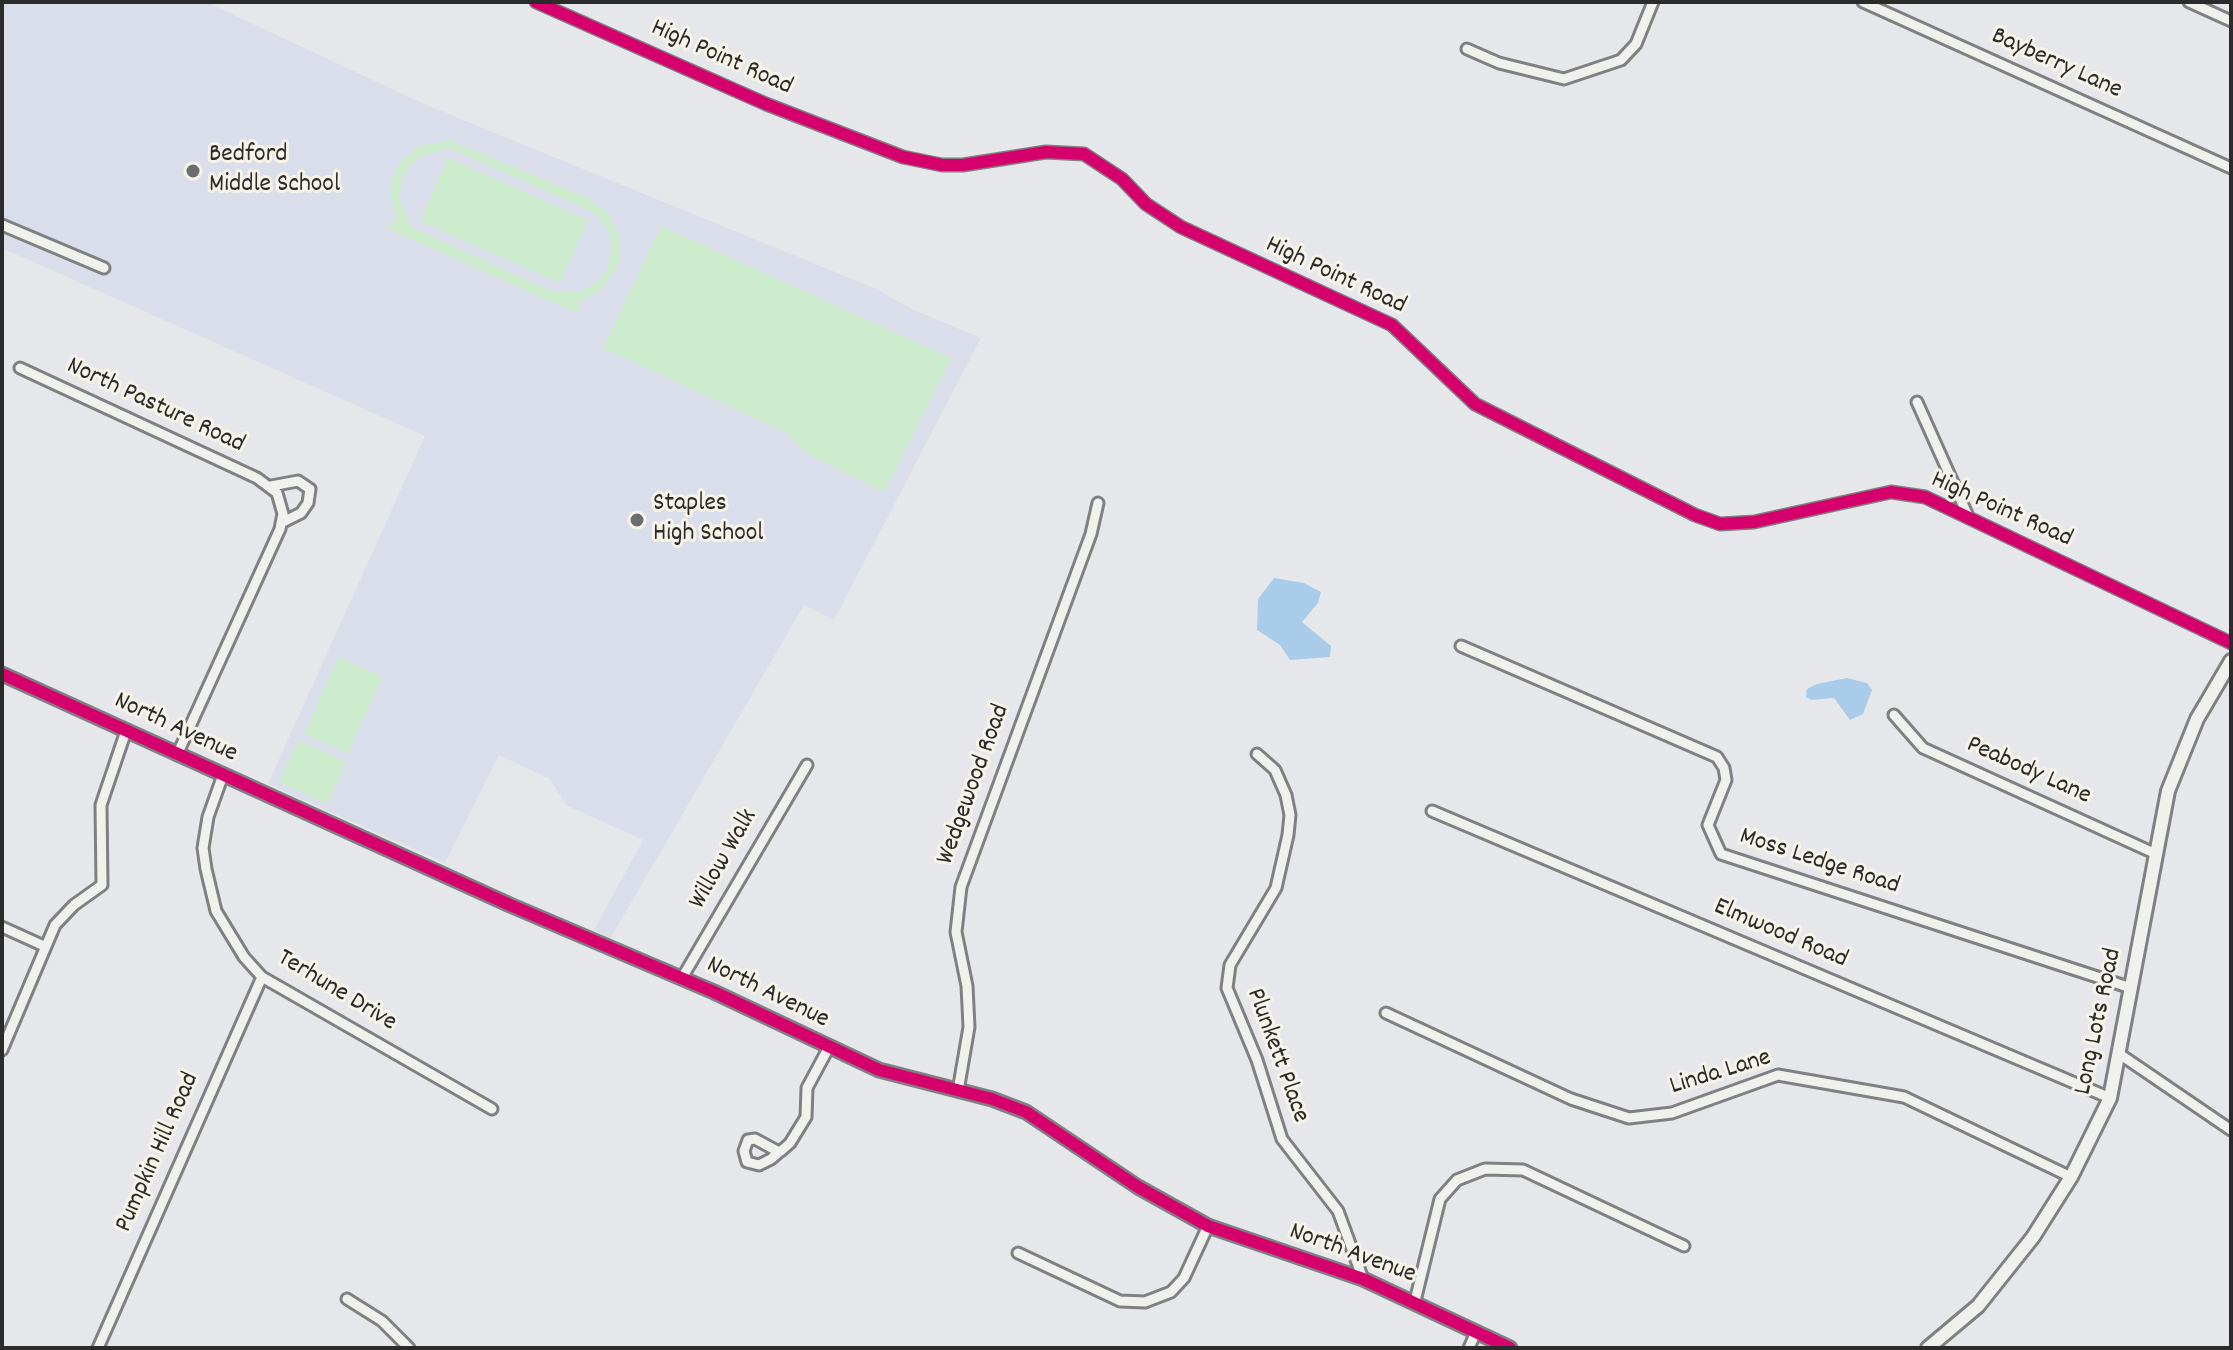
<!DOCTYPE html>
<style>
body{margin:0}
#map{position:relative;width:2233px;height:1350px;overflow:hidden;background:#e6e7eb;font-family:Dekko,sans-serif}
canvas{display:block}
.frame{position:absolute;inset:0;border:4px solid #2b2b2b;pointer-events:none}
</style>
<div id="map">
<canvas width="2233" height="1350"></canvas>
<div class="frame"></div>
</div>
<script>
const c = document.querySelector('canvas').getContext('2d');
c.lineJoin = 'round';
function fill(path, color) {
  c.fillStyle = color;
  c.fill(path, 'evenodd');
}
function toPath(rows) {
  const path = new Path2D();
  for (const r of rows) {
    path.moveTo(r[0], r[1]);
    for (let i = 2; i < r.length; i += 2) path.lineTo(r[i], r[i + 1]);
  }
  return path;
}
function strokePath(path, color, width, dash) {
  c.strokeStyle = color;
  c.lineWidth = width;
  c.lineCap = dash ? 'butt' : 'round';
  c.setLineDash(dash || []);
  c.stroke(path);
}
function label(font, color, halo, rows, align = 'center') {
  c.font = font + ' Dekko,sans-serif';
  c.lineWidth = 6;
  c.setLineDash([]);
  c.textBaseline = 'middle';
  c.strokeStyle = halo;
  c.fillStyle = color;
  for (const [text, x, y, turn = 0] of rows) {
    c.save();
    c.translate(x, y);
    c.rotate((+turn || 0) * Math.PI / 180);
    c.textAlign = isNaN(turn) ? turn : align;
    if (halo) c.strokeText(text, 0, 0);
    c.fillText(text, 0, 0);
    c.restore();
  }
}
const built = toPath([
 [2,2,206,2,424,104,874,288,914,310,981,338,834,620,804,605,610,939,594,930,643,840,566,805,550,779,499,755,445,863,268,784,425,436,2,248]
]);
const green = toPath([
 [450,140,588,198,609,214,620,237,619,263,600,291,576,302,581,305,577,313,388,229,392,221,397,223,390,189,398,165,417,147],
 [449,148,597,214,609,232,612,246,608,267,600,279,582,291,553,292,412,227,399,199,403,175,418,157],
 [448,158,588,220,560,283,420,221],
 [661,226,951,358,884,492,806,453,787,433,603,348],
 [338,657,382,677,348,753,304,734],
 [298,740,346,762,327,804,279,782]
]);
const water = toPath([
 [1274,578,1304,583,1321,592,1318,603,1302,622,1331,646,1330,657,1290,660,1280,645,1257,630,1258,599],
 [1847,678,1867,683,1872,690,1863,714,1850,720,1834,698,1811,700,1806,697,1807,689,1817,684]
]);
const minor = toPath([
 [536,2,766,104,903,157,942,165,963,165,1046,152,1084,154,1122,179,1146,204,1181,227,1392,325,1475,404,1695,515,1720,524,1754,522,1891,492,1925,497,2231,643],
 [1863,2,2231,168],
 [2189,2,2231,21],
 [1467,49,1499,63,1564,79,1621,60,1636,44,1653,2],
 [2,225,104,268],
 [20,368,257,478,277,493,283,514,280,529,177,755],
 [1917,402,1968,516],
 [271,486,298,481,310,489,308,503,301,513,281,523],
 [1461,646,1717,757,1724,768,1726,780,1708,825,1721,854,2131,988],
 [1894,715,1923,748,2156,854],
 [1257,754,1275,770,1286,795,1290,815,1288,835,1276,888,1230,965,1227,988,1257,1060,1282,1139,1338,1211,1363,1279],
 [223,775,208,817,203,848,206,869,216,911,244,957,262,977,492,1109],
 [1432,811,2110,1098],
 [2,927,44,946],
 [682,978,807,765],
 [1386,1013,1571,1099,1629,1118,1672,1113,1778,1075,1904,1097,2071,1177],
 [2,1050,55,925,74,905,102,885,101,805,126,731],
 [2118,1053,2231,1130],
 [958,1091,969,1027,967,986,956,932,961,887,1091,534,1098,503],
 [779,1152,755,1139,748,1140,744,1151,747,1162,759,1165,771,1159,779,1152,781,1151,790,1143,806,1117,807,1088,829,1047],
 [1018,1253,1120,1301,1145,1302,1171,1292,1184,1278,1208,1226],
 [347,1299,382,1321,409,1348],
 [1415,1301,1440,1199,1457,1180,1485,1169,1523,1170,1684,1246],
 [98,1348,262,977],
 [1469,1348,1476,1332]
]);
const tertiary = toPath([
 [2,674,510,905,714,992,879,1070,992,1099,1026,1112,1138,1187,1208,1226,1363,1279,1510,1348]
]);
const secondary = toPath([
 [1928,1348,1978,1306,2033,1237,2071,1177,2110,1098,2168,791,2197,719,2231,661]
]);
const cycleway = toPath([
 [536,2,766,104,903,157,942,165,963,165,1046,152,1084,154,1122,179,1146,204,1181,227,1392,325,1475,404,1695,515,1720,524,1754,522,1891,492,1925,497,2231,643],
 [2,674,510,905,714,992,879,1070,992,1099,1026,1112,1138,1187,1208,1226,1363,1279,1510,1348]
]);
const markers = [
 [193,171,8,"#6c6d6e"],
 [637,520,8,"#6c6d6e"]
];
const streetNames = [
 ["High Point Road",721,59,24],
 ["Bayberry Lane",2056,65,24],
 ["High Point Road",1335,277,25],
 ["North Pasture Road",155,407,25],
 ["High Point Road",2001,511,24],
 ["North Avenue",175,729,25],
 ["Peabody Lane",2028,772,24],
 ["Wedgewood Road",975,785,-70],
 ["Willow Walk",725,860,-60],
 ["Moss Ledge Road",1819,863,18],
 ["Elmwood Road",1780,935,23],
 ["Terhune Drive",336,992,31],
 ["North Avenue",767,994,26],
 ["Long Lots Road",2100,1022,-78],
 ["Plunkett Place",1276,1056,70],
 ["Linda Lane",1721,1074,-17],
 ["Pumpkin Hill Road",159,1153,-66],
 ["North Avenue",1352,1255,20]
];
const poiNames = [
 ["Bedford",209,156],
 ["Middle School",209,186],
 ["Staples",653,505],
 ["High School",653,535]
];
fill(built, '#dadeea');
fill(green, '#ccebcc');
fill(water, '#a8ccea');
strokePath(minor, '#7f8081', 15);
strokePath(tertiary, '#7f8081', 17);
strokePath(secondary, '#7f8081', 18);
strokePath(minor, '#f0f0ed', 9);
strokePath(tertiary, '#f0f0ed', 11);
strokePath(secondary, '#f0f0ed', 12);
strokePath(cycleway, '#d6006c', 12);
for (const [x, y, r, color] of markers) {
  const dot = new Path2D();
  dot.arc(x, y, r, 0, 2 * Math.PI);
  c.fillStyle = color;
  c.fill(dot);
  strokePath(dot, '#f7f3e8', 3);
}
label('26px', '#2b2b2b', '#f7f3e8', streetNames);
label('26px', '#2b2b2b', '#f7f3e8', poiNames, 'left');
</script>
